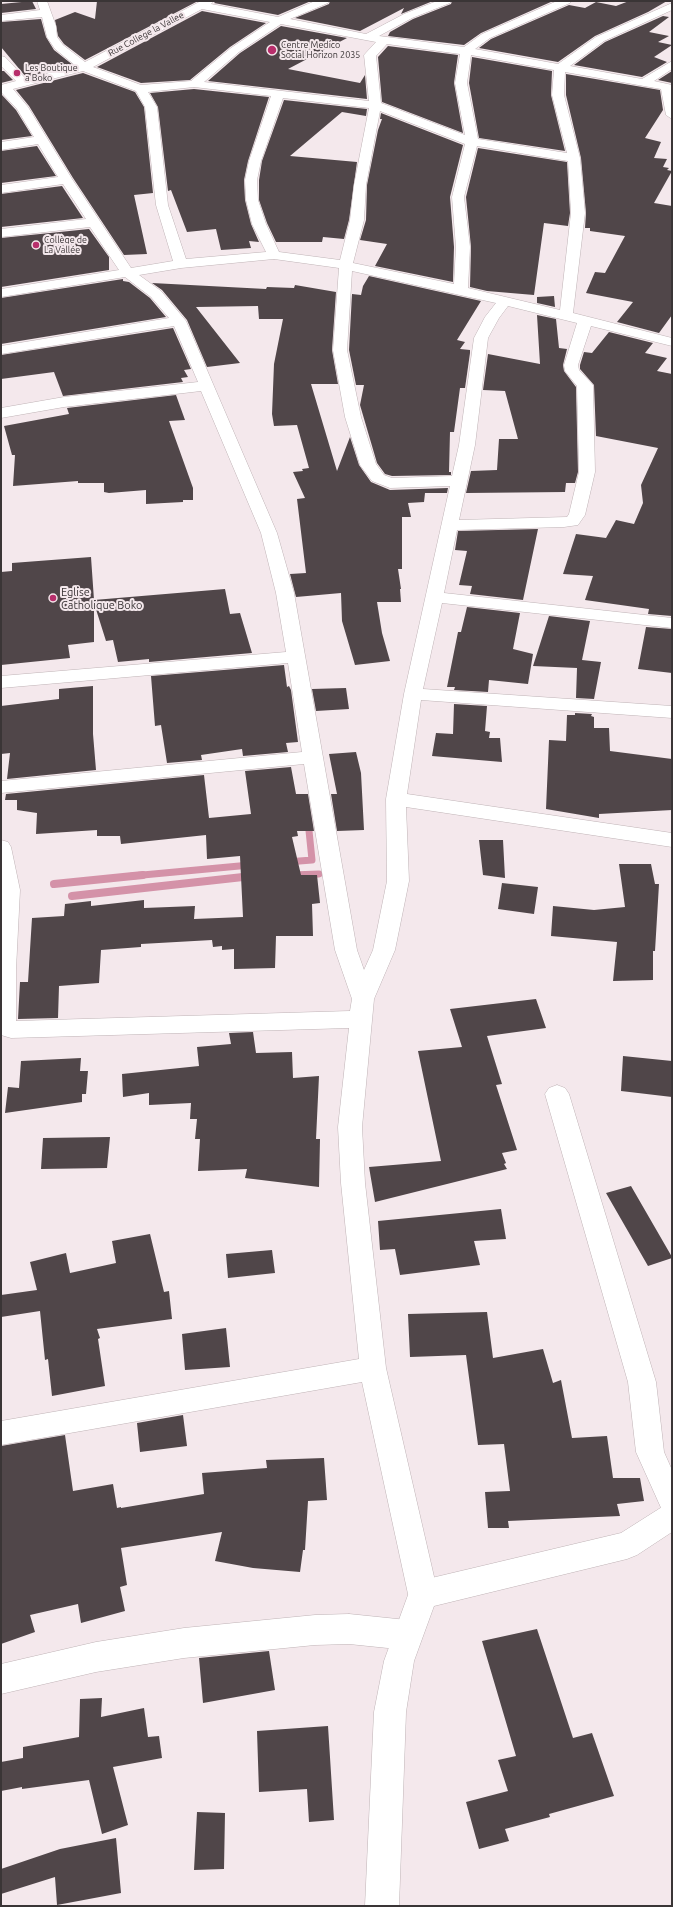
<!DOCTYPE html>
<meta charset="utf-8">
<style>
body{margin:0}
#map{position:relative;width:673px;height:1907px;overflow:hidden;background:#f4e8ec;font-family:Ubuntu,sans-serif}
canvas{display:block}
.frame{position:absolute;inset:0;border:2px solid #3a3536;pointer-events:none}
</style>
<div id="map">
<canvas width="673" height="1907"></canvas>
<div class="frame"></div>
</div>
<script>
const c = document.querySelector('canvas').getContext('2d');
c.lineJoin = 'round';
function toPath(rows) {
  const path = new Path2D();
  for (const r of rows) {
    path.moveTo(r[0], r[1]);
    for (let i = 2; i < r.length; i += 2) path.lineTo(r[i], r[i + 1]);
  }
  return path;
}
function strokePath(path, color, width, dash) {
  c.strokeStyle = color;
  c.lineWidth = width;
  c.lineCap = dash ? 'butt' : 'round';
  c.setLineDash(dash || []);
  c.stroke(path);
}
function fill(path, color) {
  c.fillStyle = color;
  c.fill(path, 'evenodd');
}
function label(font, color, halo, rows, align = 'center') {
  c.font = font + ' Ubuntu,sans-serif';
  c.lineWidth = 4;
  c.setLineDash([]);
  c.textBaseline = 'middle';
  c.strokeStyle = halo;
  c.fillStyle = color;
  for (const [text, x, y, turn = 0] of rows) {
    c.save();
    c.translate(x, y);
    c.rotate((+turn || 0) * Math.PI / 180);
    c.textAlign = isNaN(turn) ? turn : align;
    if (halo) c.strokeText(text, 0, 0);
    c.fillText(text, 0, 0);
    c.restore();
  }
}
const streamFar1 = toPath([
 [287,862,312,860,308,821],
 [292,875,319,874],
 [132,876,250,865],
 [248,876,252,876]
]);
const stream = toPath([
 [54,884,143,875],
 [72,896,252,876]
]);
const building = toPath([
 [32,1,36,9,1,13,1,4],
 [97,1,198,1,85,60,64,44,58,36,55,20,75,12,95,19],
 [216,1,311,1,278,15,214,3],
 [330,1,433,1,401,14,404,8,360,31,295,18,329,4],
 [452,1,553,1,481,33,464,45,388,36,390,32,413,19,451,4],
 [629,1,667,1,648,12,595,36,558,62,479,48,491,39,569,5,585,8,596,2,616,6],
 [202,11,266,23,230,47,190,80,141,83,97,67],
 [663,16,669,17,649,32,669,36,658,42,672,45,654,57,667,62,642,77,574,65,605,42],
 [41,19,46,37,54,50,73,65,26,77,1,47,1,22],
 [281,26,347,38,288,69,360,83,365,75,367,99,208,81,240,53],
 [388,46,458,55,454,83,463,133,382,102,378,57],
 [472,57,552,71,551,95,565,151,479,138,469,83],
 [1,71,4,71,13,80,1,83],
 [672,71,672,83,658,80],
 [83,73,135,92,144,107,153,193,134,195,147,254,124,255,73,178,29,106,16,90],
 [566,74,660,90,663,110,645,138,661,142,654,158,667,159,663,167,669,168,667,170,672,171,654,203,672,206,672,315,659,333,617,322,633,302,586,293,595,272,605,273,625,236,590,231,590,228,585,228,586,213,581,158,566,95],
 [194,89,269,97,248,161,244,180,245,200,251,224,259,242,249,241,251,248,221,250,216,229,187,232,171,190,168,191,158,107,150,93],
 [1,94,16,110,32,136,1,140],
 [284,100,367,109,366,116,342,112,290,156,357,162,349,220,344,239,323,237,322,242,276,242,267,223,259,200,259,180,262,161],
 [381,113,463,145,450,197,454,247,453,282,375,266,387,244,360,240,366,220,367,185,378,130,382,119,380,119],
 [37,146,56,176,1,183,1,151],
 [478,148,567,162,570,213,568,226,544,223,534,295,487,291,470,287,471,247,466,197],
 [62,186,83,218,1,227,1,194],
 [89,229,109,257,109,270,1,287,1,238],
 [369,276,481,301,457,340,465,342,460,349,470,350,470,353,465,388,460,388,454,432,450,432,449,472,451,472,451,475,392,476,385,474,377,463,360,405,364,385,356,385,349,350,352,294,361,295,363,286],
 [123,279,123,281,129,282,150,298,166,317,1,344,1,298],
 [152,283,266,289,267,287,294,288,295,285,336,292,332,350,338,384,311,384,337,471,350,437,359,465,371,482,390,490,448,488,447,493,425,493,424,502,408,503,411,517,402,517,402,569,398,569,401,589,400,589,401,602,377,602,382,633,390,661,355,665,342,621,341,593,296,597,290,574,306,573,297,499,305,498,293,472,303,471,302,469,309,468,297,425,274,426,272,414,274,364,283,319,259,319,258,306,196,307,240,363,207,367,187,320,162,290],
 [554,296,555,307,537,303,537,297],
 [537,315,556,319,559,348,567,349,563,365,564,371,576,387,578,472,575,483,566,483,565,492,466,493,471,471,497,470,499,439,518,439,505,391,483,390,488,354,540,364],
 [173,328,191,369,184,370,188,377,181,378,183,382,63,396,54,372,1,379,1,355],
 [609,332,653,343,645,353,667,358,657,371,672,374,672,616,648,614,649,609,585,600,593,576,563,574,576,534,606,538,616,520,634,524,643,503,641,485,658,448,596,436,594,385,580,369,580,365,584,352,592,353],
 [176,395,185,420,169,421,193,488,193,500,183,500,183,502,146,504,146,490,109,493,104,492,104,483,78,483,78,481,13,486,15,455,12,455,4,426,69,414,67,408],
 [538,529,523,600,470,594,472,586,459,585,467,551,455,550,458,531],
 [91,557,94,600,225,589,230,614,240,613,252,653,149,662,149,659,118,662,113,640,106,641,94,603,94,642,68,645,70,658,1,665,1,572,12,571,12,563],
 [467,607,520,613,513,649,533,654,528,684,489,680,488,692,454,690,455,687,447,687,458,632,461,632],
 [549,616,590,621,582,660,601,662,594,699,576,698,577,668,533,666],
 [646,627,672,629,672,673,638,669],
 [284,665,287,687,289,686,291,690,298,742,286,743,288,752,243,756,242,749,201,755,202,760,167,763,161,725,155,726,151,676],
 [93,686,93,734,96,770,7,779,10,753,1,754,1,706,59,699,59,689],
 [346,688,349,709,316,711,312,689],
 [454,704,487,706,485,731,490,732,489,738,500,738,502,762,432,756,436,733,453,734],
 [575,713,592,714,591,716,594,717,594,728,609,728,610,751,672,759,672,810,599,814,599,818,546,809,549,740,566,741,567,715,575,715],
 [356,752,361,773,364,830,337,831,331,794,337,794,329,754],
 [291,767,296,794,308,794,314,831,297,831,298,836,292,837,301,875,317,875,320,903,312,904,313,936,276,936,275,968,234,969,234,949,222,950,222,946,213,947,212,940,141,944,141,947,101,950,99,983,59,986,58,1018,18,1019,20,982,28,982,32,918,64,916,65,904,91,901,91,906,144,900,144,908,195,906,194,919,243,917,240,856,207,859,206,835,121,844,120,836,97,836,97,830,36,834,37,813,17,810,17,800,5,800,6,794,204,775,209,818,251,814,245,771],
 [479,840,503,840,505,878,483,875],
 [619,864,651,864,655,884,659,884,655,951,653,951,653,980,613,981,617,942,551,936,553,906,594,910,625,907],
 [502,883,538,887,534,914,498,909],
 [536,999,546,1028,487,1036,502,1084,496,1085,517,1150,502,1153,506,1163,504,1164,507,1169,375,1202,369,1167,441,1161,418,1051,462,1047,450,1009],
 [253,1032,256,1053,292,1052,293,1078,319,1076,316,1139,320,1139,319,1187,245,1178,247,1169,198,1171,200,1139,195,1139,197,1119,190,1119,191,1103,149,1105,149,1093,123,1097,122,1074,199,1066,197,1047,231,1044,229,1033],
 [623,1056,672,1061,672,1097,621,1091],
 [81,1058,80,1071,88,1071,86,1094,82,1094,82,1102,5,1113,8,1087,19,1088,21,1061],
 [110,1137,107,1168,41,1169,43,1138],
 [631,1186,672,1257,672,1258,648,1266,606,1193],
 [501,1209,506,1239,474,1241,480,1265,400,1275,395,1249,380,1250,378,1221],
 [150,1234,164,1292,169,1291,172,1319,97,1329,100,1338,98,1339,105,1386,52,1396,48,1359,45,1360,40,1311,1,1317,1,1295,37,1290,30,1262,66,1253,70,1273,116,1263,112,1241],
 [272,1250,275,1273,228,1278,226,1254],
 [487,1312,493,1358,543,1349,553,1383,561,1380,572,1438,607,1436,613,1478,640,1478,644,1501,617,1504,620,1516,508,1521,509,1528,488,1528,485,1492,510,1491,504,1444,478,1445,466,1355,410,1357,408,1314],
 [226,1328,230,1367,185,1370,182,1334],
 [183,1415,187,1446,140,1452,137,1423],
 [65,1435,73,1491,113,1484,117,1508,121,1507,121,1508,204,1494,202,1473,267,1468,266,1460,324,1458,327,1500,308,1501,305,1550,303,1550,300,1572,253,1568,215,1561,222,1532,121,1548,127,1585,120,1587,125,1611,81,1623,78,1604,30,1615,35,1632,1,1644,1,1446],
 [537,1629,573,1738,592,1733,614,1796,549,1814,550,1817,505,1829,509,1841,479,1849,466,1802,508,1791,498,1760,516,1756,482,1641],
 [269,1651,275,1690,203,1703,199,1658],
 [102,1698,101,1717,144,1708,148,1737,159,1736,162,1758,113,1767,128,1825,102,1834,89,1780,22,1789,22,1787,1,1791,1,1762,23,1758,23,1747,79,1737,80,1699],
 [328,1726,334,1820,309,1822,307,1789,259,1792,257,1731],
 [197,1812,225,1813,224,1869,194,1870],
 [116,1838,121,1893,57,1905,55,1877,1,1894,1,1869,60,1849]
]);
const minor = toPath([
 [37,1,47,1,56,26,57,37,63,45,85,62,201,1,214,1,211,4,278,17,315,1,329,1,328,3,290,19,366,34,404,14,437,1,451,1,450,3,412,18,379,36,464,47,482,34,557,1,571,1,570,3,490,38,475,49,558,64,596,37,672,3,672,10,604,41,570,66,642,79,672,61,672,69,654,81,672,85,672,119,666,115,661,89,565,72,564,95,580,158,585,213,573,313,672,338,672,346,591,326,578,365,579,370,593,385,595,472,585,515,578,525,564,527,457,530,444,593,672,618,672,628,442,603,423,689,672,706,672,718,421,700,407,794,672,833,672,847,406,807,409,881,395,950,374,999,362,1127,365,1183,386,1368,438,1594,434,1604,423,1608,412,1604,408,1594,362,1382,1,1445,1,1421,359,1359,341,1183,338,1127,349,1028,11,1038,1,1035,1,840,8,842,11,847,20,890,16,969,16,1021,350,1011,352,999,335,950,304,764,1,793,1,781,302,752,288,663,1,688,1,676,286,652,276,593,261,533,201,391,64,407,1,418,1,408,64,397,198,382,174,326,1,354,1,346,169,318,151,297,125,277,1,297,1,289,119,270,90,227,1,237,1,229,86,219,63,184,1,193,1,185,58,177,38,144,1,150,1,142,34,137,17,109,1,92,1,85,16,81,1,66,1,56,5,57,26,79,76,66,55,49,47,37,42,17,1,21,1,15,40,10,37,1],
 [202,9,270,22,231,48,191,81,141,85,93,67,202,9],
 [281,24,376,42,364,55,369,101,204,82,239,52,281,24],
 [387,44,460,54,455,83,465,135,381,103,376,56,387,44],
 [471,55,554,70,552,95,567,153,478,139,467,83,471,55],
 [83,71,136,91,145,107,156,205,173,261,131,268,72,179,28,107,13,89,83,71],
 [194,87,271,96,249,161,245,180,246,200,252,224,266,252,186,259,168,205,157,107,148,92,194,87],
 [283,98,369,108,354,185,350,220,340,260,279,252,266,224,258,200,257,180,261,161,283,98],
 [380,111,465,144,452,197,456,247,454,284,353,263,364,220,366,185,380,111],
 [477,146,568,161,571,213,560,310,468,288,470,247,464,197,477,146],
 [274,259,339,268,333,350,345,417,360,465,372,481,390,488,450,486,404,694,386,799,387,881,373,950,364,970,357,950,294,593,277,533,186,321,161,291,139,275,181,268,274,259],
 [352,271,496,303,485,317,474,338,459,445,452,476,392,478,384,475,376,464,361,417,347,350,352,271],
 [508,306,577,323,564,365,565,371,577,386,579,472,569,514,567,517,459,520,475,445,488,338,499,318,508,306],
 [557,1085,565,1088,569,1094,656,1382,664,1452,672,1470,672,1514,662,1510,636,1452,628,1382,545,1094,549,1088,557,1085],
 [349,1614,407,1620,418,1625,422,1635,418,1645,407,1650,349,1644,315,1645,184,1658,96,1672,1,1694,1,1664,96,1642,184,1628,315,1615,349,1614]
]);
const major = toPath([
 [672,1503,672,1532,637,1555,627,1559,434,1606,414,1661,406,1712,399,1906,365,1906,374,1712,384,1661,412,1584,423,1580,621,1533,662,1507,672,1503]
]);
const markers = [
 [272,50,5,"#b82f6c"],
 [17,73,4,"#b82f6c"],
 [36,245,4,"#b82f6c"],
 [53,598,4,"#b82f6c"]
];
const farStreetnames = [
 ["Rue College la Vallee",146,34,-28]
];
const farPoinames = [
 ["Centre Medico",281,45],
 ["Social Horizon 2035",281,55],
 ["Les Boutique",25,68],
 ["a Boko",25,78],
 ["Collège de",44,240],
 ["La Vallée",44,250]
];
const poiNames = [
 ["Eglise",61,592],
 ["Catholique Boko",61,605]
];
strokePath(streamFar1, '#d492a8', 7);
strokePath(stream, '#d492a8', 8);
fill(building, '#504649');
strokePath(minor, '#bfb3b6', 1);
strokePath(major, '#bfb3b6', 1);
fill(minor, '#fff');
fill(major, '#fff');
for (const [x, y, r, color] of markers) {
  const dot = new Path2D();
  dot.arc(x, y, r, 0, 2 * Math.PI);
  c.fillStyle = color;
  c.fill(dot);
  strokePath(dot, '#f4e8ec', 1.5);
}
label('9px', '#3a3536', '#f4e8ec', farStreetnames);
label('9px', '#3a3536', '#f4e8ec', farPoinames, 'left');
label('11px', '#3a3536', '#f4e8ec', poiNames, 'left');
</script>
